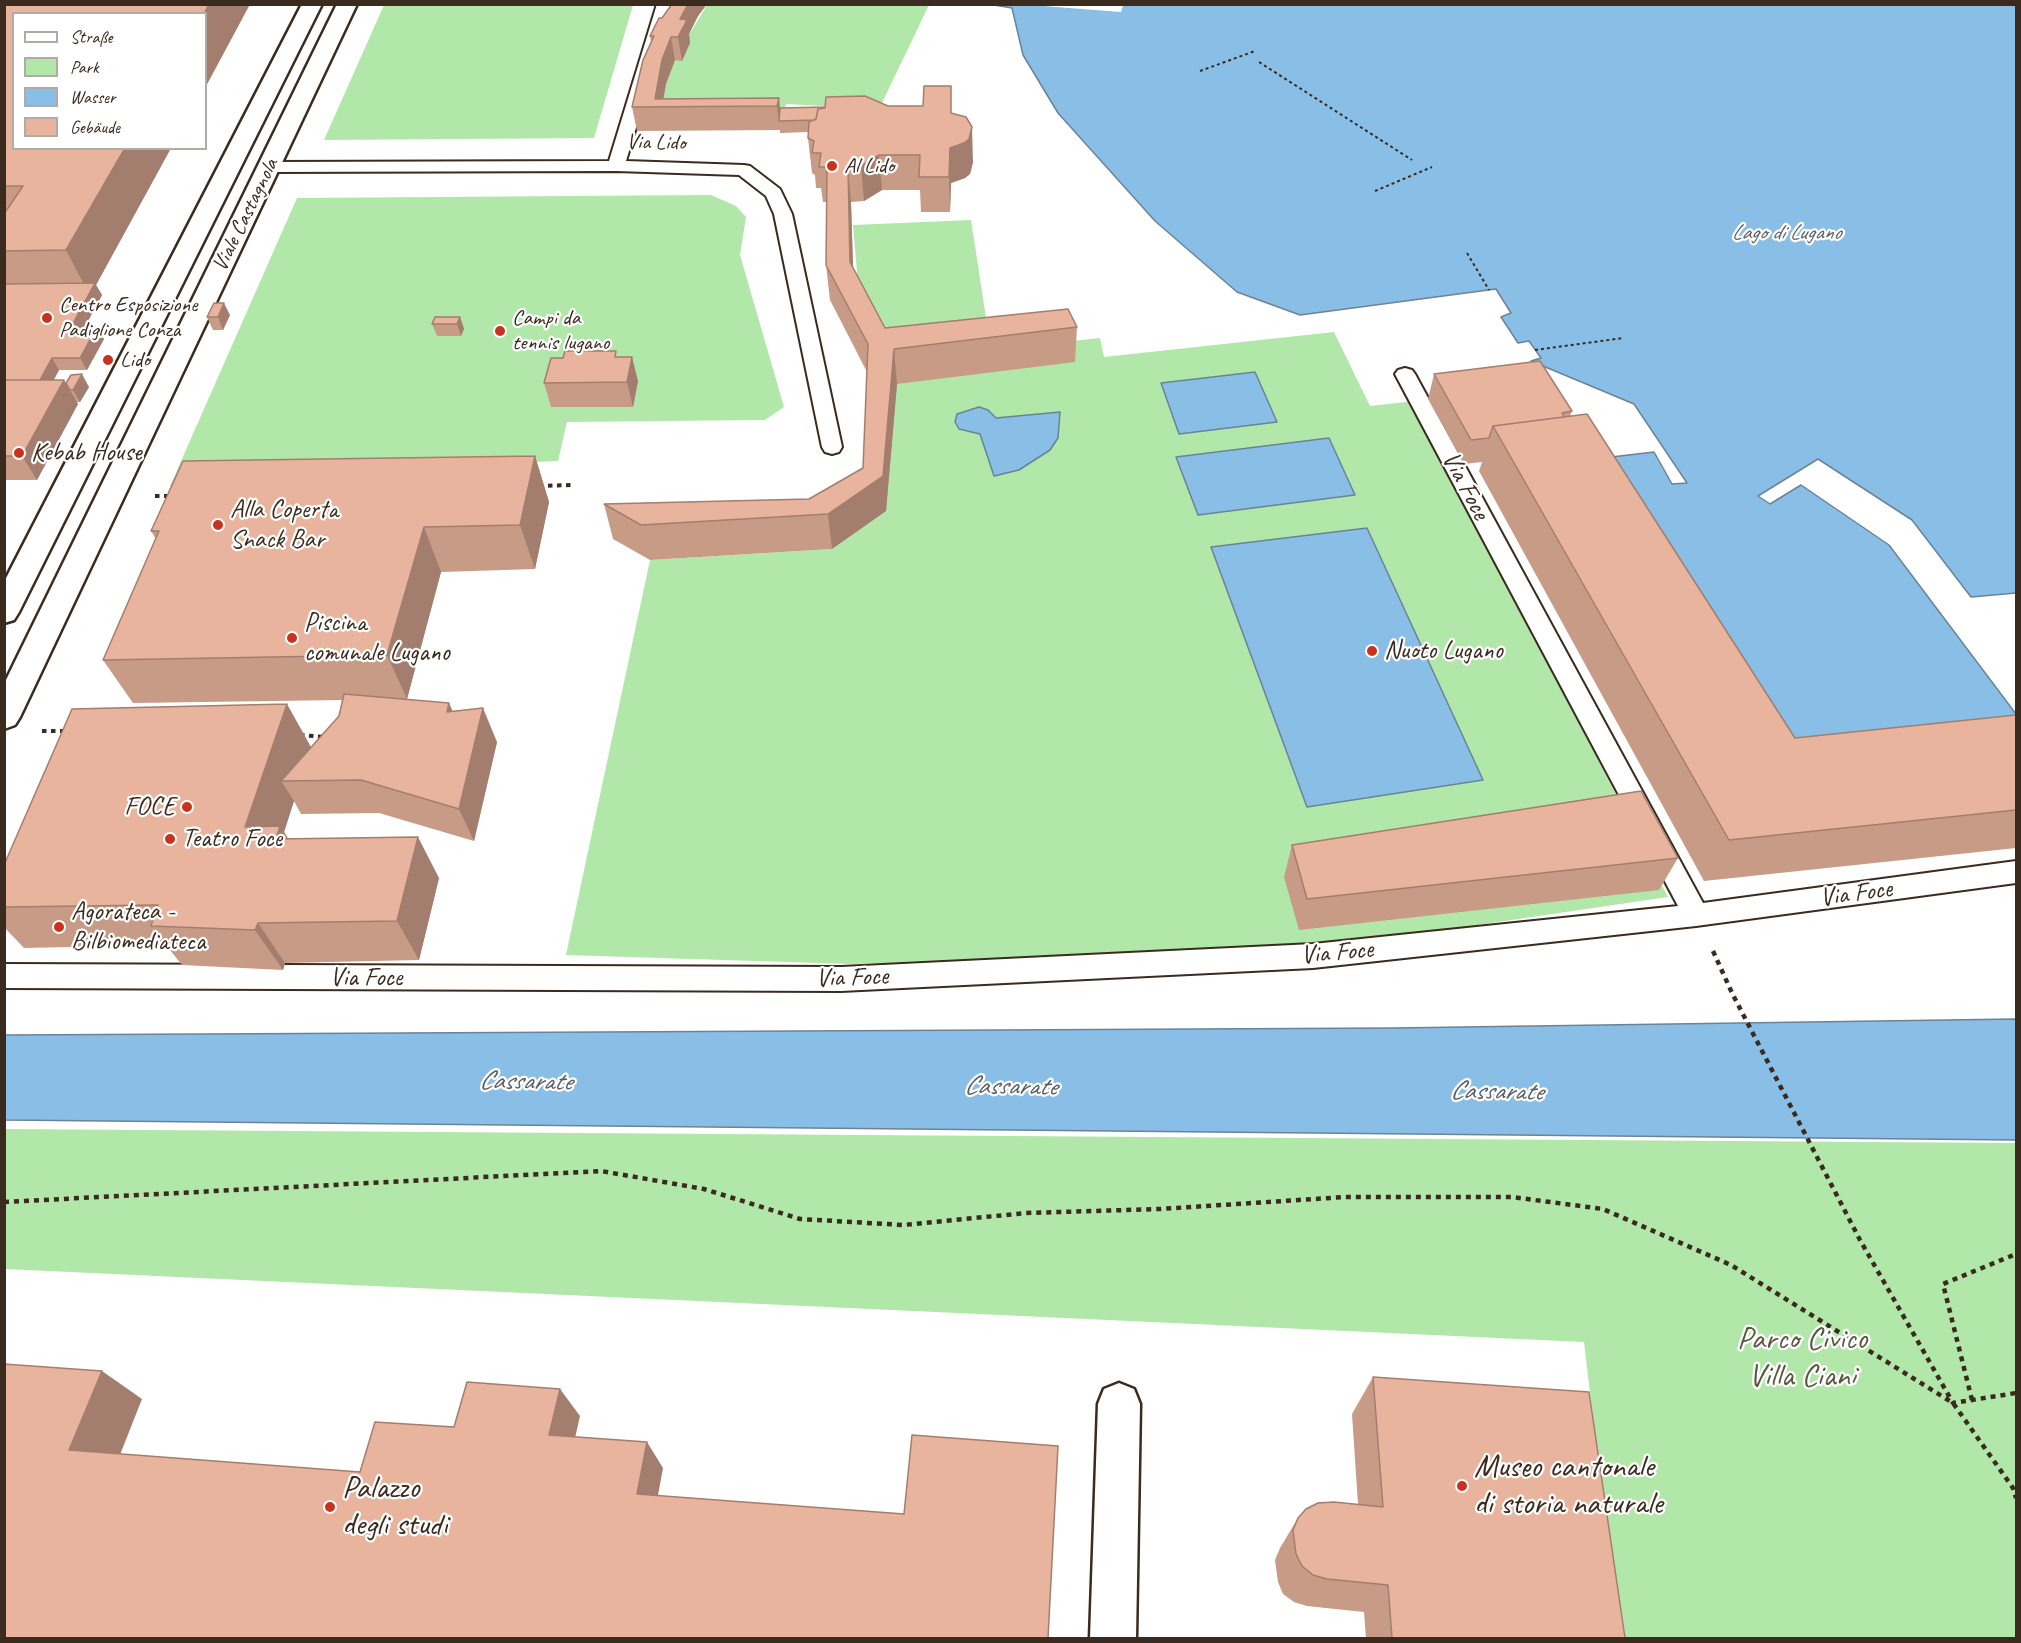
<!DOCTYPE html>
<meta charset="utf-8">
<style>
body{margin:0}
#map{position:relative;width:2021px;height:1643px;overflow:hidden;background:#fff;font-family:Caveat,sans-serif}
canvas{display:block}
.frame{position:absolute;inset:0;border:6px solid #3b2a1e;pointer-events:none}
.legend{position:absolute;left:12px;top:12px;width:195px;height:138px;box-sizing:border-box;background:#fff;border:2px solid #b1aaa5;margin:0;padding:8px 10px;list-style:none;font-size:18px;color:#3b2a1e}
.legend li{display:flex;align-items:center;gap:12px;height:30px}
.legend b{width:30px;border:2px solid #b1aaa5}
</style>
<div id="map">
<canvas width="2021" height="1643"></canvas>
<div class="frame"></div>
<ul class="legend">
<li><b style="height:8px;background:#fff"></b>Straße</li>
<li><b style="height:16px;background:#b2e7aa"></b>Park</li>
<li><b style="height:16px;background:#89bfe7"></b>Wasser</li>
<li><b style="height:16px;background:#e9b49d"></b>Gebäude</li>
</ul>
</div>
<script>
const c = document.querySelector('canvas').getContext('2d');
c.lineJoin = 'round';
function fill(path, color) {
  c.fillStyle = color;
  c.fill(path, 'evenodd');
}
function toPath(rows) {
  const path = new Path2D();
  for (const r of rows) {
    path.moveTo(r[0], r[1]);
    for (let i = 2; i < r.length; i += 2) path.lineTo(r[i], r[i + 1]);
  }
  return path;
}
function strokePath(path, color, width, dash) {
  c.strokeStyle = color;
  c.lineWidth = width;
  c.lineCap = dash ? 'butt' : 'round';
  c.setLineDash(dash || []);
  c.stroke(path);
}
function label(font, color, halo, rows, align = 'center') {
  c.font = font + ' Caveat,sans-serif';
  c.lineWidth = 4.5;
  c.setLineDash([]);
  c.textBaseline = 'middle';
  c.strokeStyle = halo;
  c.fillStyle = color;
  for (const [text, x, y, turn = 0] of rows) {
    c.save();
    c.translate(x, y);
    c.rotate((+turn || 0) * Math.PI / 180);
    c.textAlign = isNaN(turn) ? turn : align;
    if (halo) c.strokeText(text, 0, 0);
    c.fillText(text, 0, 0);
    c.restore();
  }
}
const green = toPath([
 [384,5,385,4,633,5,594,138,324,140],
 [707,5,929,5,879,109,786,104,784,113,659,123,666,84,675,60,682,60,690,43,684,43],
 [711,195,736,206,746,217,740,255,784,407,765,420,567,422,558,461,534,462,529,481,170,486,297,198],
 [971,220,991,350,1100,338,1104,357,1334,332,1370,406,1415,401,1668,897,1301,951,850,964,566,955,650,560,832,549,886,511,859,296,853,225],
 [988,410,996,418,1059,412,1058,438,1050,450,1019,470,994,476,980,434],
 [4,1129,2016,1143,2016,1638,1619,1638,1584,1342,5,1269]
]);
const water = toPath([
 [994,5,2016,5,2016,593,1971,597,1912,520,1818,459,1758,496,1770,504,1801,485,1889,545,2016,714,2016,821,1727,852,1509,469,1654,452,1672,484,1687,483,1634,404,1531,361,1541,358,1529,341,1518,343,1501,317,1511,313,1496,289,1300,315,1237,292,1155,221,1058,113,1023,55,1012,8,994,5],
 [1255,372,1277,422,1179,434,1161,383,1255,372],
 [979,407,988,410,996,418,1060,412,1058,438,1050,450,1019,470,994,476,980,434,959,429,955,422,957,414,979,407],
 [1329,438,1355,495,1198,515,1176,457,1329,438],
 [1367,528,1483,780,1307,807,1211,547,1367,528],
 [2016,1019,2016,1140,5,1120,5,1035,1395,1028,2016,1019]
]);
const pier = toPath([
 [1030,5,1123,5,1121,12]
]);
const pathFar2 = toPath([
 [1259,62,1412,160],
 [1200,71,1255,51],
 [1375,191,1432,167],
 [1467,253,1489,290],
 [1535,350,1623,338]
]);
const pathFar1 = toPath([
 [539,486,574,485],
 [155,496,172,496],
 [42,731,67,731],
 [300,735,325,737]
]);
const path = toPath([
 [1713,951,1732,993,1860,1240,1953,1403,2016,1393],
 [4,1202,601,1171,704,1189,800,1219,903,1225,1026,1213,1160,1209,1345,1197,1512,1197,1603,1209,1731,1265,1953,1403,2013,1488,2016,1498],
 [1972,1400,1943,1284,2016,1254]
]);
const service = toPath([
 [657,4,673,4,626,161,744,165,750,166,780,189,792,214,842,447,839,452,832,454,825,452,822,447,774,214,766,196,739,175,616,171,269,172,263,171,260,167,263,163,269,162,609,161,657,4],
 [1405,368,1412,370,1415,374,1703,903,2016,861,2016,883,1696,926,1313,968,841,991,4,988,4,964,841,967,1313,944,1678,906,1395,374,1398,370,1405,368]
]);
const pedestrian = toPath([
 [1119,1383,1134,1389,1140,1404,1136,1638,1090,1638,1098,1404,1104,1389,1119,1383]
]);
const secondary = toPath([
 [302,4,322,4,19,612,14,620,4,623,4,582,302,4],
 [337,4,357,4,20,717,15,725,4,729,4,684,337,4]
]);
const wall = toPath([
 [4,4,250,4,206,86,14,148,171,148,96,285,102,295,85,327,104,339,87,370,59,370,54,380,66,383,89,387,80,402,77,402,78,404,37,480,4,480],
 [672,4,707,4,698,16,689,34,690,43,682,61,675,60,666,84,663,99,779,98,780,110,923,106,951,86,951,113,973,162,970,174,965,178,951,183,950,212,921,212,920,190,882,190,864,201,851,202,853,267,885,328,1077,327,1075,362,897,384,886,511,832,549,650,560,613,539,604,504,809,499,863,468,867,372,830,300,826,265,827,202,823,202,821,188,816,188,815,175,812,173,808,138,809,132,780,133,780,130,637,131,632,107,651,42,650,36],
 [230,315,223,330,213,330,207,317],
 [460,317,464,329,461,336,437,336,432,324],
 [618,357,638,381,633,407,551,407,544,383],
 [1434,374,1572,411,1570,416,1795,738,2016,715,2016,848,1704,881,1479,471,1482,462,1464,464,1428,399],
 [535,456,549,502,535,569,441,572,407,699,453,711,497,742,474,841,379,813,301,814,294,801,284,832,288,839,439,878,419,960,285,963,283,970,182,965,166,945,24,948,4,927,4,865,311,747,339,716,342,700,133,703,103,660,156,539,151,531],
 [1292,845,1678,858,1659,890,1299,930,1284,877],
 [1373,1377,1625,1638,1366,1638,1364,1612,1307,1606,1294,1602,1283,1594,1278,1582,1275,1560,1280,1548,1298,1518,1358,1504,1352,1414]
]);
const shadedWall = toPath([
 [209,4,250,4,206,86,206,14,204,14],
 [688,4,707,4,698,16,689,34,690,43,682,61,678,37,680,19],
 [671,37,675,60,666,84,662,107,655,99,662,60],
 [779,98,781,121,779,121,777,106],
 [972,127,973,162,970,174,965,178,951,183,950,212,949,177,950,148,952,147],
 [125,148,171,148,96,285,102,295,78,339,71,327,89,294,66,250],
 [879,155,882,190,864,201,861,166],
 [848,167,851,202,854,298,850,262],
 [224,303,230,315,223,330,218,317],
 [460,317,464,329,461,336,457,324],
 [97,327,104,339,87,370,80,358],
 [894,349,897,384,886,511,832,549,828,514,883,476],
 [632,357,638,381,633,407,627,382],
 [52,358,59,370,40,404,33,392],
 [82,374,89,387,80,402,73,390],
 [64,380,78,404,37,480,22,456],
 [535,456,549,502,535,569,520,525],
 [424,527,441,572,407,699,387,655],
 [449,703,464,737,447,712],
 [287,704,311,747,281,781,294,801,284,832,306,868,245,827],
 [483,708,497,742,474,841,459,809],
 [418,837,439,878,419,960,397,921],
 [258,923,285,963,283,970,255,930],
 [102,1371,142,1399,112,1475,69,1450],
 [560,1389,580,1416,570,1460,549,1435],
 [647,1442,663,1468,654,1517,637,1494]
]);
const building = toPath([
 [4,4,209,4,204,14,14,14,14,148,125,148,66,250,4,251,4,214,23,186,4,186,4,4],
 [672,4,688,4,680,19,687,20,678,37,671,37,662,60,655,99,779,98,777,106,632,107,643,60,654,36,650,36,659,18,662,18,672,4],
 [924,86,951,86,951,113,966,117,972,127,969,139,964,143,950,148,949,177,919,177,920,155,879,155,861,166,848,167,850,262,885,328,1068,309,1077,327,894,349,883,476,828,514,641,525,604,504,809,499,863,468,868,344,826,265,827,167,819,167,821,153,812,153,814,141,808,138,809,122,816,119,818,109,825,108,826,97,865,96,888,106,923,106,924,86],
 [825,107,825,108,818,109,816,119,815,120,779,121,780,108,825,107],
 [95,283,71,327,97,327,80,358,52,358,40,380,4,380,4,284,95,283],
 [214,303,224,303,218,317,207,317,214,303],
 [435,317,460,317,457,324,432,324,435,317],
 [565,351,616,351,615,357,632,357,627,382,544,383,551,358,563,358,565,351],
 [1540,361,1572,411,1562,413,1564,417,1493,426,1489,438,1471,440,1434,374,1540,361],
 [82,374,73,390,70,390,66,383,71,375,82,374],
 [4,380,64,380,22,456,4,456,4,380],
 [1587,414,1795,738,2016,715,2016,810,1729,840,1493,426,1587,414],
 [535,456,520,525,424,527,387,655,103,660,159,531,151,531,183,461,535,456],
 [344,694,449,703,447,712,483,708,459,809,361,780,281,781,339,716,344,694],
 [287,704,245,827,280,826,276,839,418,837,397,921,258,923,255,930,151,926,158,905,4,907,4,865,72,709,287,704],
 [1641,791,1678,858,1307,899,1292,845,1641,791],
 [4,1364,102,1371,69,1450,360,1472,375,1422,454,1427,467,1382,560,1389,549,1435,647,1442,637,1494,904,1514,912,1435,1058,1446,1048,1638,4,1638,4,1364],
 [1373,1377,1589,1392,1625,1638,1392,1638,1388,1585,1327,1579,1313,1575,1302,1566,1296,1554,1293,1530,1298,1518,1306,1509,1318,1503,1334,1502,1383,1507,1373,1377]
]);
const markers = [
 [832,166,6,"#c8321e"],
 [47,318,6,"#c8321e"],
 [500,331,6,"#c8321e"],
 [108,360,6,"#c8321e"],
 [19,453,6,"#c8321e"],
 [218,525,6,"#c8321e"],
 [292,638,6,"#c8321e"],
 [1372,651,6,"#c8321e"],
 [187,807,6,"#c8321e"],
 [170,839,6,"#c8321e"],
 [59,927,6,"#c8321e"],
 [1462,1486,6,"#c8321e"],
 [330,1507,6,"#c8321e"]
];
const farStreetnames = [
 ["Via Lido",656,143,1],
 ["Viale Castagnola",246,215,-64]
];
const farPoinames = [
 ["Al Lido",844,166],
 ["Centro Esposizione",59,305],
 ["Padiglione Conza",59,330],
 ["Campi da",512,318],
 ["tennis lugano",512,343],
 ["Lido",120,360]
];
const farWaternames = [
 ["Lago di Lugano",1786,233]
];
const poiNames = [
 ["Kebab House",31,453],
 ["Alla Coperta",230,510],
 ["Snack Bar",230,540],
 ["Piscina",304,623],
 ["comunale Lugano",304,653],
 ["Nuoto Lugano",1384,651],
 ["FOCE",175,807,"right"],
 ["Teatro Foce",182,839],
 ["Agorateca -",71,912],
 ["Bilbiomediateca",71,942]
];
const streetNames = [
 ["Via Foce",1465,486,62],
 ["Via Foce",1856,894,-8],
 ["Via Foce",1337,953,-5],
 ["Via Foce",366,978],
 ["Via Foce",852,978,-2]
];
const waterNames = [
 ["Cassarate",525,1082,1],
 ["Cassarate",1010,1087,1],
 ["Cassarate",1496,1092,1]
];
const nearParknames = [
 ["Parco Civico",1802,1340],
 ["Villa Ciani",1802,1377]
];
const nearPoinames = [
 ["Museo cantonale",1474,1468],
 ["di storia naturale",1474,1505],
 ["Palazzo",342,1489],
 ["degli studi",342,1526]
];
fill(green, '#b2e7aa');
fill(water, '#89bfe7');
strokePath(water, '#6a8397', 1.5);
fill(pier, '#fff');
strokePath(service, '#3b2a1e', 4);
strokePath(pedestrian, '#3b2a1e', 5);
strokePath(secondary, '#3b2a1e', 5);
strokePath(pathFar2, '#3b2a1e', 2, [3, 3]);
strokePath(pathFar1, '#3b2a1e', 4, [4.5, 4.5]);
strokePath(path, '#3b2a1e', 4.5, [5, 5]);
fill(service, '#fff');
fill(pedestrian, '#fff');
fill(secondary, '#fff');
fill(wall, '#c89b87');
fill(shadedWall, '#a37e6e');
fill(building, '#e9b49d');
strokePath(building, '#a37e6e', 1.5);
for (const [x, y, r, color] of markers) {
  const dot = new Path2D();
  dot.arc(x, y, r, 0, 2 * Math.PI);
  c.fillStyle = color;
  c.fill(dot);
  strokePath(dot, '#fff', 2);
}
label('22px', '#3b2a1e', '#fff', farStreetnames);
label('22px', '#3b2a1e', '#fff', farPoinames, 'left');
label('italic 22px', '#565e64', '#fff', farWaternames);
label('26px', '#3b2a1e', '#fff', poiNames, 'left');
label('26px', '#3b2a1e', '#fff', streetNames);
label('italic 27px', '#565e64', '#fff', waterNames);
label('32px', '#595941', '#fff', nearParknames);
label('32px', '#3b2a1e', '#fff', nearPoinames, 'left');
</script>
